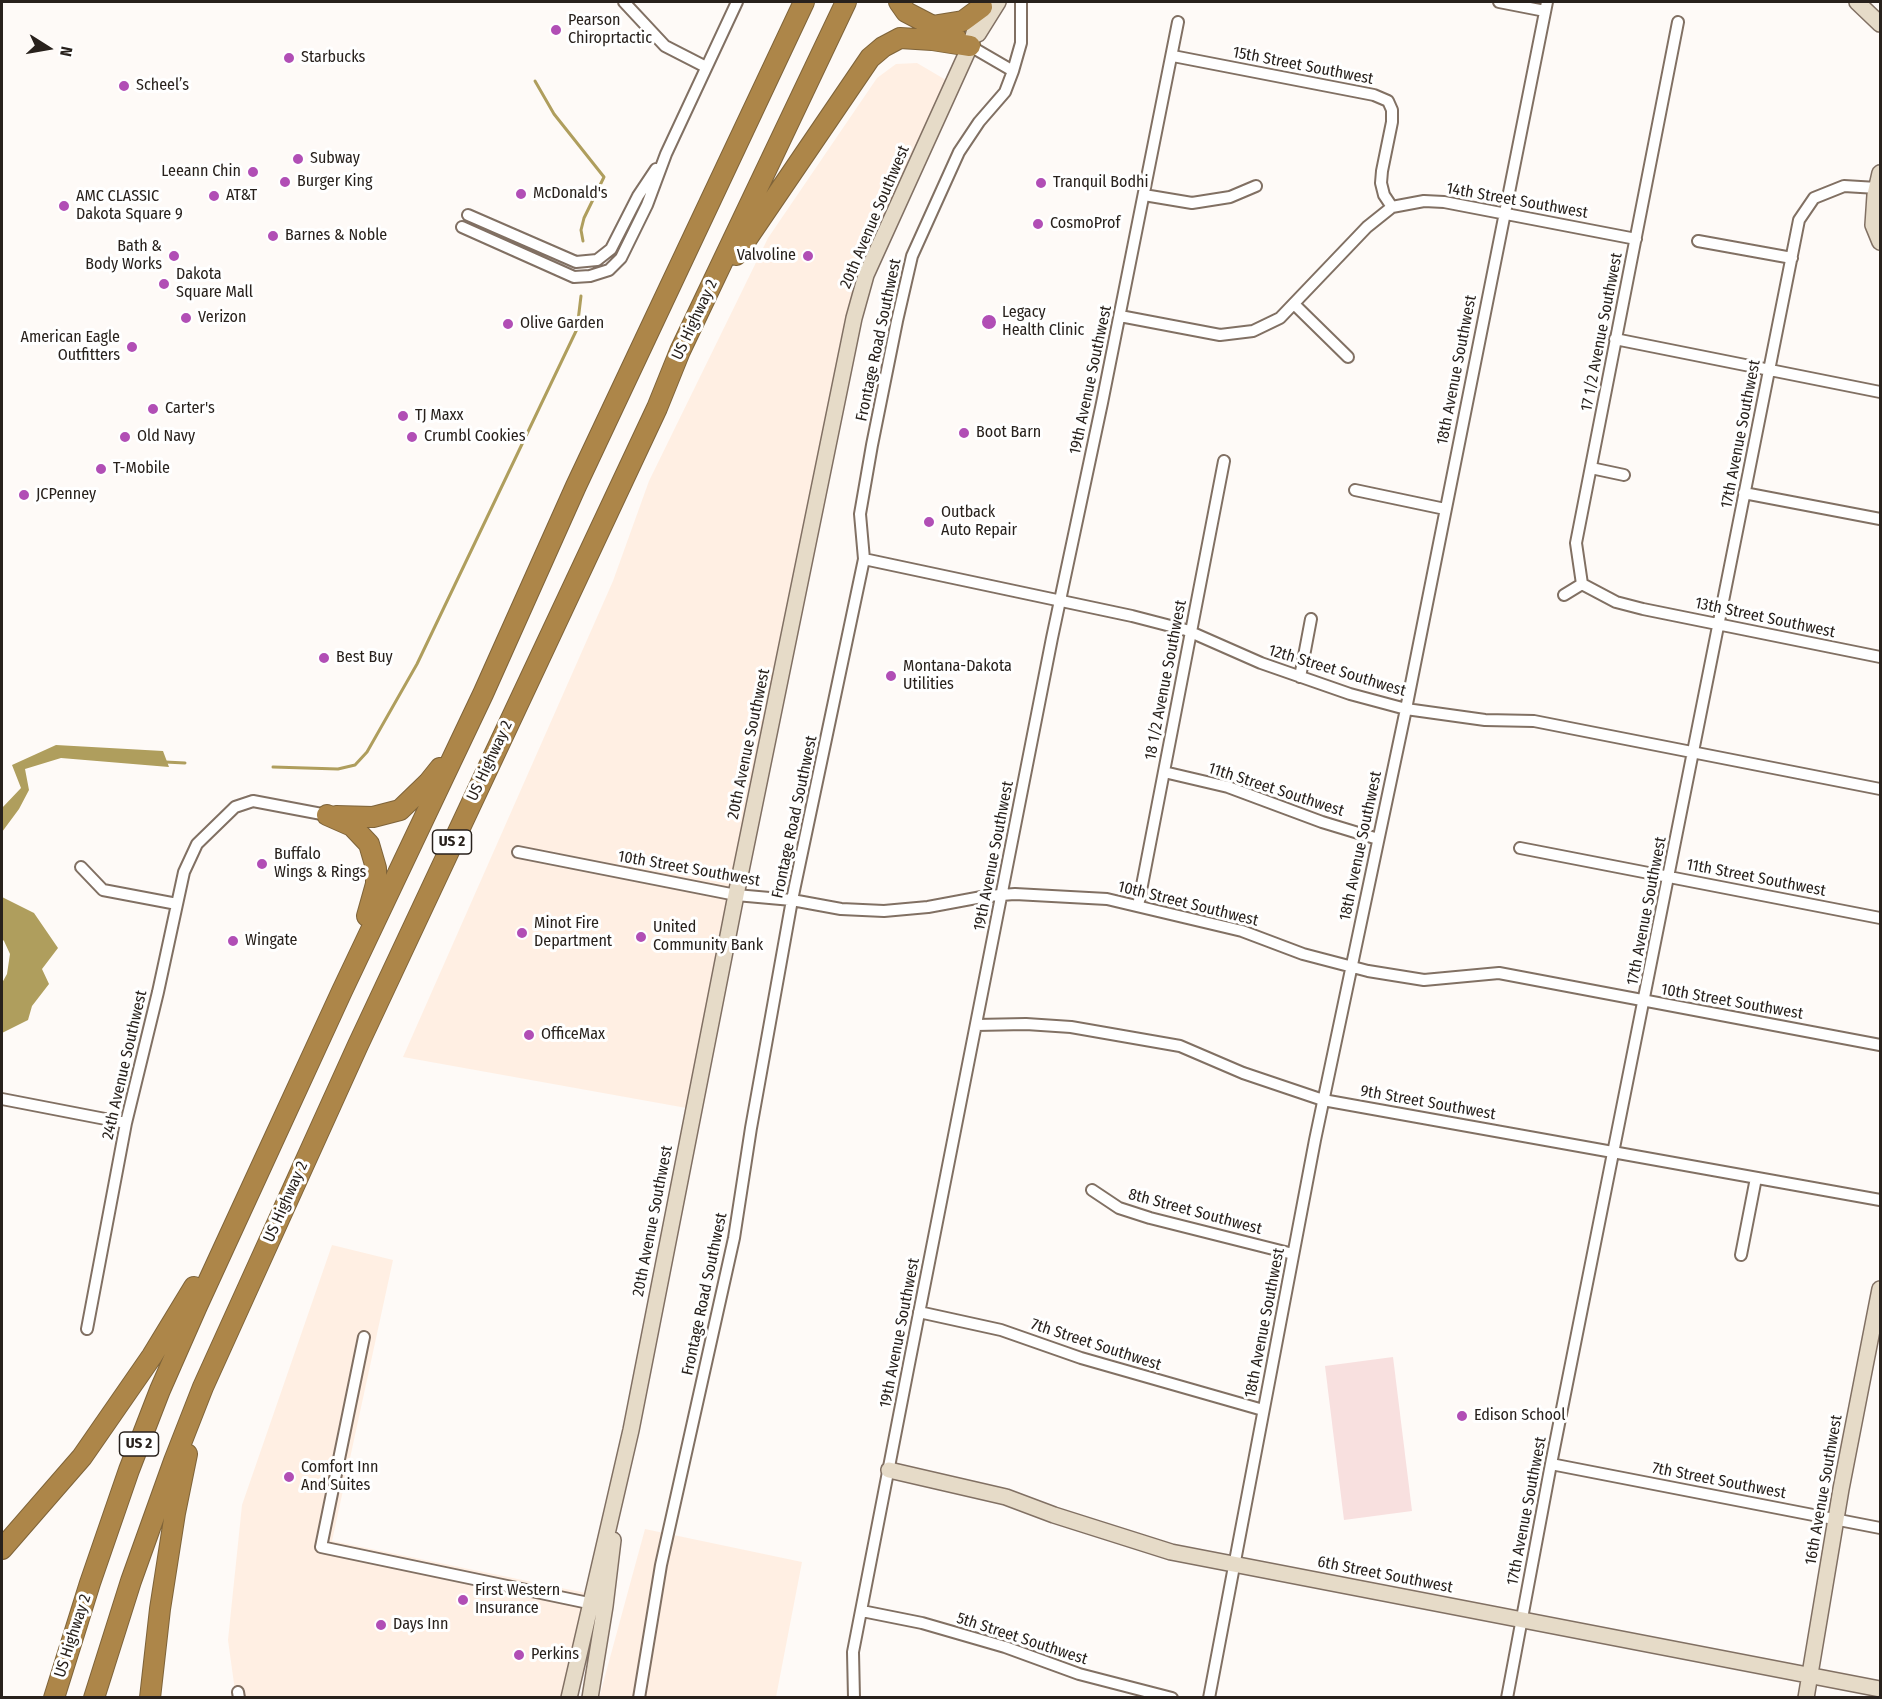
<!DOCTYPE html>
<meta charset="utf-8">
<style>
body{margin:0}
#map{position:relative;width:1882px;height:1699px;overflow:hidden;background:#fefaf7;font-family:"Fira Sans Condensed",sans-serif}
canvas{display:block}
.frame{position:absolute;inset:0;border:3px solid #28211c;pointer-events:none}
.north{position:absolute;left:18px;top:18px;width:60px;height:60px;-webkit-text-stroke:4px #fff;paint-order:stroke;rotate:101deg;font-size:16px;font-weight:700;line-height:24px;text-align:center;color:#28211c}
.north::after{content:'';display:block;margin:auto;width:21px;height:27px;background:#28211c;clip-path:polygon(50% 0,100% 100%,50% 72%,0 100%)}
</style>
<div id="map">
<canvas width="1882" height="1699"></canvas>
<div class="frame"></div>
<div class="north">N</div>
</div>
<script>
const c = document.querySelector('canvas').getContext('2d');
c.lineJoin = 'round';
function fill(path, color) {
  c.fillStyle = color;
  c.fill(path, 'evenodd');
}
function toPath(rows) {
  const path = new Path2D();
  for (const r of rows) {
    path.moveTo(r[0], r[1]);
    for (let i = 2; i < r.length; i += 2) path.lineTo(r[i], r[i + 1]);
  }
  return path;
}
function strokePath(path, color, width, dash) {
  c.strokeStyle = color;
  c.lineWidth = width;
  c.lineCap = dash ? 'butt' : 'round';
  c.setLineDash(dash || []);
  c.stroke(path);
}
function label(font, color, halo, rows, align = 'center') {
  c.font = font + ' "Fira Sans Condensed",sans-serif';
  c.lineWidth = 6;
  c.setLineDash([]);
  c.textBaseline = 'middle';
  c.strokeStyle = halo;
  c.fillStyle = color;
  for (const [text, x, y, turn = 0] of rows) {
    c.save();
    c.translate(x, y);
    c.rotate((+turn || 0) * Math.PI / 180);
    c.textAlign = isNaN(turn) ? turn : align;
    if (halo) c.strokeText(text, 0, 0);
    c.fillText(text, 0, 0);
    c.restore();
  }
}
const built = toPath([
 [917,63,951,83,866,272,692,1109,403,1057,613,581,649,481,768,238,877,78,896,64],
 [332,1245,393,1260,332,1541,586,1593,564,1697,236,1698,228,1640,242,1505],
 [645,1529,802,1562,776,1697,599,1698]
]);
const green = toPath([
 [1393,1357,1412,1511,1344,1520,1325,1366]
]);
const water = toPath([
 [56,745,163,751,169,767,61,758,25,769,29,790,19,809,2,832,2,808,21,788,12,765],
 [2,897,34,913,58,948,42,969,49,984,32,1006,28,1020,2,1033,2,983,7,974,10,954,4,941,2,939]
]);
const stream = toPath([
 [535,81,554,114,604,177,584,218,581,230,583,241],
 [165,762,185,763],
 [273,767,338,769,355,765,367,752,417,664,577,329,581,296]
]);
const street = toPath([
 [624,2,665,46,706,67],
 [1499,2,1545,11],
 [1678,22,1576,543,1582,584,1616,602,1643,609,1880,657],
 [970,46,1013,71],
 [1173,56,1374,95,1388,101,1392,110,1392,122,1382,171,1381,183,1384,195,1392,207],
 [1144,195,1192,203,1230,197,1256,186],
 [468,215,576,262,597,260,611,249,638,196,656,169],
 [462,227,574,277,590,276,609,270,621,258,647,205,666,154,737,2],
 [1698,241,1792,258],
 [1294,304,1348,357],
 [1120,316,1220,335,1253,331,1280,318,1367,227,1392,207,1424,201,1444,202,1636,239],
 [1615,339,1880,392],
 [1591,468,1624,475],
 [1355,490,1445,509],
 [1744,493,1880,519],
 [864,559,1132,616,1186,630,1261,663,1350,694,1406,709,1485,720,1534,721,1880,789],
 [1564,595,1582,584],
 [1300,677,1311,619],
 [1164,772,1228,787,1322,822,1378,839],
 [1520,848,1880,918],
 [518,852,736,895,792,900,841,909,884,911,928,907,987,896,1015,894,1107,899,1242,931,1303,954,1368,971,1424,980,1499,973,1880,1045],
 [81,867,103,890,177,904],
 [1138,906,1224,461],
 [976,1025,1026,1024,1071,1027,1180,1046,1243,1073,1323,1100,1880,1200],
 [2,1099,126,1123],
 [1092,1190,1119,1208,1150,1218,1293,1254],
 [1741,1255,1756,1178],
 [919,1312,1001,1330,1081,1358,1263,1410],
 [87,1329,126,1123,158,992,184,872,197,844,235,807,253,801,327,815],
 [364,1337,321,1547,598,1605],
 [1551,1464,1880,1528],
 [862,1611,922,1623,1005,1647,1079,1674,1172,1698],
 [238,1692,239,1698],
 [639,1698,661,1565,734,1238,751,1128,792,900,864,559,860,514,872,445,897,321,912,256,959,152,979,122,1005,92,1013,71,1021,43,1021,2],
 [854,1698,853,1652,909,1364,1052,638,1102,403,1178,22],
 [1209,1698,1315,1140,1406,709,1547,2],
 [1507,1698,1551,1464,1799,220,1814,198,1844,186,1877,188]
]);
const secondary = toPath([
 [1857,2,1880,24],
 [978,34,998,2],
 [1880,173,1875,195,1873,225,1880,242],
 [889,1470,1006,1497,1054,1515,1171,1552,1880,1689],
 [569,1698,631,1430,736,895,854,318,866,275,970,46,983,4],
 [590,1698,605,1606,613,1540],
 [1806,1698,1841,1489,1880,1289]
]);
const highway = toPath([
 [899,2,906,12,956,38],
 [932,26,963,21,982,7],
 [736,255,870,58,883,47,900,38,932,40,970,46],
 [327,815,352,826,369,844,376,868,376,884,367,916],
 [336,816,373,817,400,810,428,783,440,768],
 [2,1549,82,1457,152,1356,194,1287],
 [54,1698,90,1583,129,1470,160,1390,197,1306,342,991,483,694,576,486,804,2],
 [94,1698,131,1581,174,1461,203,1387,358,1045,657,408,680,351,846,2],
 [150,1698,160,1609,175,1513,187,1454]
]);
const markers = [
 [556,30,6,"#b14eb5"],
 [289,58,6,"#b14eb5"],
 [124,86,6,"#b14eb5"],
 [298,159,6,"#b14eb5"],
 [253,172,6,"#b14eb5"],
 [285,182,6,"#b14eb5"],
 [1041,183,6,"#b14eb5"],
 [521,194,6,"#b14eb5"],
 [214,196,6,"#b14eb5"],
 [64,206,6,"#b14eb5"],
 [1038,224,6,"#b14eb5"],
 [273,236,6,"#b14eb5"],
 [174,256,6,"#b14eb5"],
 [808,256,6,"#b14eb5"],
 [164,284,6,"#b14eb5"],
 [186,318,6,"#b14eb5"],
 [989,322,8,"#b14eb5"],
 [508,324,6,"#b14eb5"],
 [132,347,6,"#b14eb5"],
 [153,409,6,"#b14eb5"],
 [403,416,6,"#b14eb5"],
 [964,433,6,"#b14eb5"],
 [125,437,6,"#b14eb5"],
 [412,437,6,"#b14eb5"],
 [101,469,6,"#b14eb5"],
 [24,495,6,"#b14eb5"],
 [929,522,6,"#b14eb5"],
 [324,658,6,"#b14eb5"],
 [891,676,6,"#b14eb5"],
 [262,864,6,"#b14eb5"],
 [522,933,6,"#b14eb5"],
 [641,937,6,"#b14eb5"],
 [233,941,6,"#b14eb5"],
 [529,1035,6,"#b14eb5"],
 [1462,1416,6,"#b14eb5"],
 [289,1477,6,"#b14eb5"],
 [463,1600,6,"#b14eb5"],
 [381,1625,6,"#b14eb5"],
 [519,1655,6,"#b14eb5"]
];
const shields = [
 [452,842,39],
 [139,1444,39]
];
const shieldNames = [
 ["US 2",452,842],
 ["US 2",139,1444]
];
const poiNames = [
 ["Pearson",568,21],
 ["Chiroprtactic",568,39],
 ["Starbucks",301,58],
 ["Scheel’s",136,86],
 ["Subway",310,159],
 ["Leeann Chin",241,172,"right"],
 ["Burger King",297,182],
 ["Tranquil Bodhi",1053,183],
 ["McDonald's",533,194],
 ["AT&T",226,196],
 ["AMC CLASSIC",76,197],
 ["Dakota Square 9",76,215],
 ["CosmoProf",1050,224],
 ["Barnes & Noble",285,236],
 ["Bath &",162,247,"right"],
 ["Body Works",162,265,"right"],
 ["Valvoline",796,256,"right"],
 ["Dakota",176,275],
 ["Square Mall",176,293],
 ["Legacy",1002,313],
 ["Health Clinic",1002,331],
 ["Verizon",198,318],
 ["Olive Garden",520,324],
 ["American Eagle",120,338,"right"],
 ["Outfitters",120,356,"right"],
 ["Carter's",165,409],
 ["TJ Maxx",415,416],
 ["Boot Barn",976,433],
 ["Old Navy",137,437],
 ["Crumbl Cookies",424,437],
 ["T-Mobile",113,469],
 ["JCPenney",36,495],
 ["Outback",941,513],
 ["Auto Repair",941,531],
 ["Best Buy",336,658],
 ["Montana-Dakota",903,667],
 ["Utilities",903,685],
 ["Buffalo",274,855],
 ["Wings & Rings",274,873],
 ["Minot Fire",534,924],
 ["Department",534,942],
 ["United",653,928],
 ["Community Bank",653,946],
 ["Wingate",245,941],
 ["OfficeMax",541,1035],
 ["Edison School",1474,1416],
 ["Comfort Inn",301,1468],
 ["And Suites",301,1486],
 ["First Western",475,1591],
 ["Insurance",475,1609],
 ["Days Inn",393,1625],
 ["Perkins",531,1655]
];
const streetNames = [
 ["15th Street Southwest",1303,66,11],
 ["14th Street Southwest",1517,201,10],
 ["20th Avenue Southwest",875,217,-67],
 ["US Highway 2",695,320,-65],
 ["17 1/2 Avenue Southwest",1602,332,-79],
 ["Frontage Road Southwest",879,340,-78],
 ["18th Avenue Southwest",1457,370,-79],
 ["19th Avenue Southwest",1091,380,-78],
 ["17th Avenue Southwest",1741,434,-79],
 ["13th Street Southwest",1765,618,12],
 ["12th Street Southwest",1337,671,17],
 ["18 1/2 Avenue Southwest",1166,680,-79],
 ["20th Avenue Southwest",749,744,-78],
 ["US Highway 2",490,761,-65],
 ["11th Street Southwest",1276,790,18],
 ["Frontage Road Southwest",795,817,-78],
 ["18th Avenue Southwest",1361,846,-78],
 ["19th Avenue Southwest",994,856,-79],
 ["10th Street Southwest",689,869,10],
 ["11th Street Southwest",1756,878,11],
 ["10th Street Southwest",1188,904,14],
 ["17th Avenue Southwest",1647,911,-79],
 ["10th Street Southwest",1732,1002,10],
 ["24th Avenue Southwest",125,1065,-77],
 ["9th Street Southwest",1428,1103,10],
 ["US Highway 2",286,1202,-66],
 ["8th Street Southwest",1195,1212,15],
 ["20th Avenue Southwest",653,1221,-79],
 ["Frontage Road Southwest",705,1294,-78],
 ["18th Avenue Southwest",1265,1323,-79],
 ["19th Avenue Southwest",900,1333,-79],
 ["7th Street Southwest",1096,1345,18],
 ["7th Street Southwest",1719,1481,11],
 ["16th Avenue Southwest",1824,1490,-80],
 ["17th Avenue Southwest",1527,1511,-79],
 ["6th Street Southwest",1385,1575,11],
 ["US Highway 2",73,1636,-72],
 ["5th Street Southwest",1022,1639,18]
];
fill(built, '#ffefe3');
fill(green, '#f8e0df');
fill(water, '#af9e5d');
strokePath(stream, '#af9e5d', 3);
strokePath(street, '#817063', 14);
strokePath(secondary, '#817063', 18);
strokePath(highway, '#7e6339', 22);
strokePath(street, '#fff', 10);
strokePath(secondary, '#e6dbc8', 15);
strokePath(highway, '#ad8649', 20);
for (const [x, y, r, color] of markers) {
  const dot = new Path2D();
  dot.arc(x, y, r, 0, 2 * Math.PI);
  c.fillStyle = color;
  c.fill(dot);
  strokePath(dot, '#fff', 2);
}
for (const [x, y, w] of shields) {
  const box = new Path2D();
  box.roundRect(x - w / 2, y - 12, w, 24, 4.5);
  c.fillStyle = '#fff';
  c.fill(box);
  strokePath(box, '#28211c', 1.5);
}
label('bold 15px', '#28211c', null, shieldNames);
label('16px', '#28211c', '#fff', poiNames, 'left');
label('16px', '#28211c', '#fff', streetNames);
</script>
